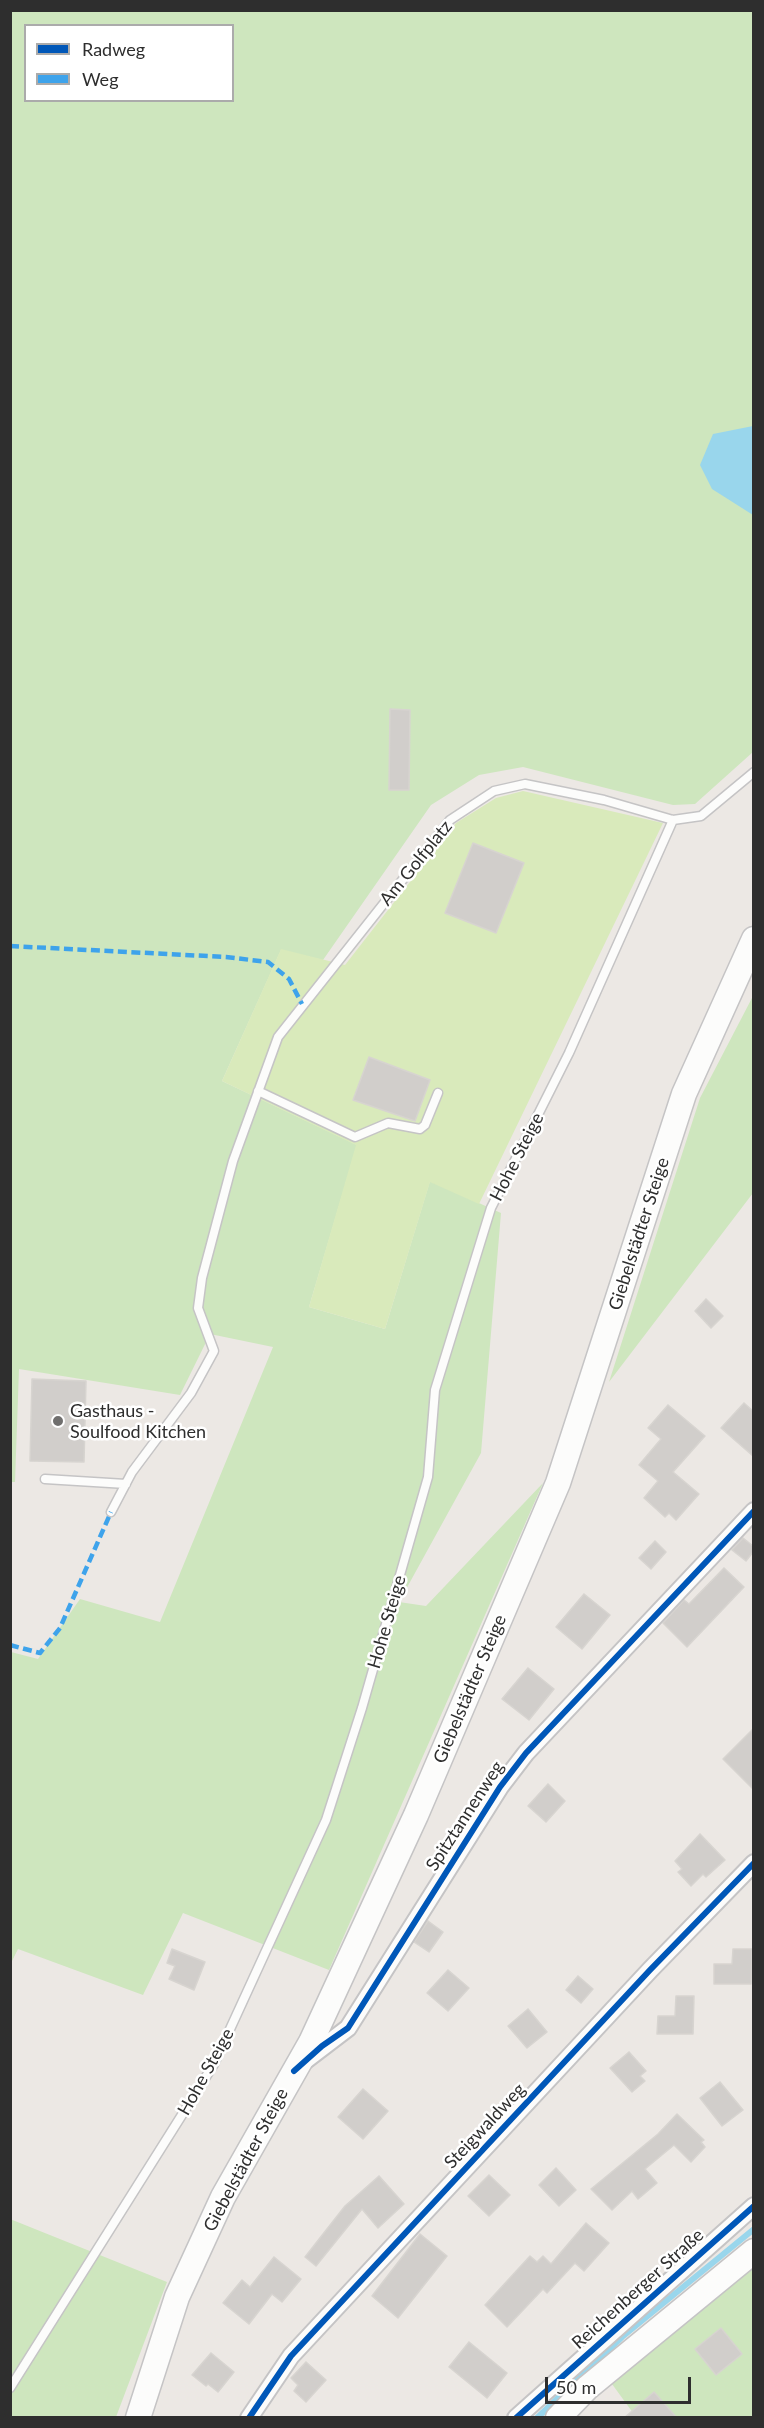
<!DOCTYPE html>
<meta charset="utf-8">
<style>
body{margin:0}
#map{position:relative;width:764px;height:2428px;overflow:hidden;background:#ece8e4;font-family:Lato,sans-serif}
canvas{display:block}
.frame{position:absolute;inset:0;border:12px solid #2e2e2e;pointer-events:none}
.legend{position:absolute;left:24px;top:24px;width:210px;height:78px;box-sizing:border-box;background:#fff;border:2px solid #ababab;margin:0;padding:8px 10px;list-style:none;font-size:18px;color:#2e2e2e}
.legend li{display:flex;align-items:center;gap:12px;height:30px}
.legend b{width:30px;border:2px solid #ababab}
.scale{position:absolute;left:545px;top:2377px;width:146px;height:27px;box-sizing:border-box;border:3px solid #2e2e2e;border-top:0;padding-left:8px;font-size:18px;line-height:21px;white-space:nowrap;color:#2e2e2e;-webkit-text-stroke:4px #fff;paint-order:stroke}
</style>
<div id="map">
<canvas width="764" height="2428"></canvas>
<div class="frame"></div>
<ul class="legend">
<li><b style="height:8px;background:#0057b8"></b>Radweg</li>
<li><b style="height:8px;background:#3ea3eb"></b>Weg</li>
</ul>
<div class="scale">50 m</div>
</div>
<script>
const c = document.querySelector('canvas').getContext('2d');
c.lineJoin = 'round';
function fill(path, color) {
  c.fillStyle = color;
  c.fill(path, 'evenodd');
}
function toPath(rows) {
  const path = new Path2D();
  for (const r of rows) {
    path.moveTo(r[0], r[1]);
    for (let i = 2; i < r.length; i += 2) path.lineTo(r[i], r[i + 1]);
  }
  return path;
}
function strokePath(path, color, width, dash) {
  c.strokeStyle = color;
  c.lineWidth = width;
  c.lineCap = dash ? 'butt' : 'round';
  c.setLineDash(dash || []);
  c.stroke(path);
}
function label(font, color, halo, rows, align = 'center') {
  c.font = font + ' Lato,sans-serif';
  c.lineWidth = 5;
  c.setLineDash([]);
  c.textBaseline = 'middle';
  c.strokeStyle = halo;
  c.fillStyle = color;
  for (const [text, x, y, turn = 0] of rows) {
    c.save();
    c.translate(x, y);
    c.rotate((+turn || 0) * Math.PI / 180);
    c.textAlign = isNaN(turn) ? turn : align;
    if (halo) c.strokeText(text, 0, 0);
    c.fillText(text, 0, 0);
    c.restore();
  }
}
const green = toPath([
 [11,11,753,11,753,752,695,804,673,805,523,767,479,775,431,805,323,960,281,950,222,1081,357,1145,309,1307,385,1329,430,1181,501,1213,481,1453,399,1602,426,1606,543,1483,329,1970,183,1913,143,1995,18,1949,11,1963,11,1652,38,1659,80,1599,160,1622,273,1347,210,1334,180,1395,19,1369,15,1482,11,1482],
 [26,26,232,26,232,100,26,100],
 [753,996,753,1193,609,1382,700,1098],
 [10,2219,167,2282,116,2417,11,2417],
 [753,2251,753,2417,636,2417,612,2384]
]);
const pitch = toPath([
 [523,791,663,823,479,1204,430,1182,385,1329,309,1307,356,1145,222,1081,281,949,345,965,456,823,496,798]
]);
const water = toPath([
 [753,426,754,426,753,515,712,489,700,465,713,434]
]);
const stream = toPath([
 [537,2418,622,2337,754,2229]
]);
const building = toPath([
 [390,709,410,710,409,790,389,790,390,709],
 [473,843,524,863,496,933,445,913,473,843],
 [369,1057,430,1080,415,1121,353,1100,369,1057],
 [706,1299,723,1316,711,1328,695,1311,706,1299],
 [32,1379,86,1381,84,1462,30,1461,32,1379],
 [744,1403,753,1411,753,1456,721,1428,744,1403],
 [668,1405,705,1436,673,1472,699,1494,676,1520,669,1513,665,1517,644,1498,658,1481,639,1465,661,1439,648,1428,668,1405],
 [743,1538,753,1546,753,1552,746,1561,732,1550,743,1538],
 [655,1541,666,1552,651,1569,639,1558,655,1541],
 [724,1568,744,1587,687,1647,663,1623,684,1600,689,1604,724,1568],
 [584,1594,610,1615,582,1649,556,1627,584,1594],
 [528,1668,554,1689,529,1720,502,1699,528,1668],
 [753,1729,753,1789,723,1759,753,1729],
 [548,1784,565,1801,546,1822,528,1806,548,1784],
 [700,1834,725,1860,706,1877,703,1874,691,1886,678,1872,682,1869,675,1861,700,1834],
 [428,1921,443,1932,429,1952,414,1942,428,1921],
 [172,1949,205,1962,194,1990,169,1979,175,1966,167,1963,172,1949],
 [733,1949,752,1949,751,1984,714,1984,714,1964,732,1964,733,1949],
 [448,1970,469,1988,448,2011,427,1993,448,1970],
 [578,1976,593,1989,581,2003,566,1990,578,1976],
 [676,1996,694,1996,693,2034,657,2034,658,2016,675,2016,676,1996],
 [528,2009,547,2032,527,2048,508,2026,528,2009],
 [629,2052,646,2071,640,2076,645,2081,632,2092,610,2068,629,2052],
 [720,2082,743,2110,722,2126,700,2098,720,2082],
 [363,2089,388,2111,363,2139,338,2117,363,2089],
 [677,2114,704,2140,701,2142,705,2147,691,2162,674,2145,645,2169,657,2183,638,2199,632,2191,612,2210,591,2189,658,2134,677,2114],
 [556,2168,576,2190,559,2206,539,2185,556,2168],
 [489,2175,510,2195,489,2216,468,2196,489,2175],
 [379,2176,404,2204,378,2228,362,2209,316,2266,305,2257,345,2206,379,2176],
 [586,2223,609,2243,584,2271,575,2263,547,2293,543,2289,507,2327,485,2305,530,2256,537,2262,543,2256,551,2264,586,2223],
 [420,2234,447,2256,398,2318,372,2296,420,2234],
 [274,2257,301,2279,282,2302,272,2294,249,2324,223,2303,242,2280,250,2287,274,2257],
 [721,2328,742,2354,716,2375,695,2349,721,2328],
 [469,2342,507,2373,487,2398,449,2367,469,2342],
 [211,2353,234,2372,218,2392,208,2384,206,2386,192,2375,211,2353],
 [306,2362,326,2380,306,2402,294,2391,298,2385,291,2378,306,2362],
 [654,2392,677,2418,624,2418,654,2392]
]);
const service = toPath([
 [258,1091,355,1137,388,1123,420,1129,425,1125,438,1093],
 [45,1479,126,1484],
 [111,1512,132,1472,191,1393,214,1351,198,1308,202,1278,233,1161,278,1037,450,820,494,791,525,784,604,800,673,820,701,816,754,772],
 [10,2388,214,2064,326,1820,362,1708,428,1477,435,1390,491,1208,569,1053,673,820]
]);
const minor = toPath([
 [306,2060,348,2028,500,1787,526,1753,754,1511],
 [249,2418,291,2356,650,1970,754,1863],
 [516,2418,754,2206]
]);
const secondary = toPath([
 [138,2418,177,2297,223,2197,311,2042,416,1815,558,1483,684,1094,754,939],
 [558,2418,587,2388,754,2251]
]);
const quiet = toPath([
 [10,946,226,957,268,962,289,979,302,1004],
 [10,1645,40,1653,60,1628,111,1512]
]);
const cycleway = toPath([
 [294,2071,322,2046,348,2028,500,1787,526,1753,754,1511],
 [249,2418,291,2356,650,1970,754,1863],
 [516,2418,754,2206]
]);
const markers = [
 [58,1421,6,"#706f6e"]
];
const streetNames = [
 ["Am Golfplatz",416,863,-51],
 ["Hohe Steige",517,1157,-63],
 ["Giebelstädter Steige",639,1234,-72],
 ["Hohe Steige",387,1622,-74],
 ["Giebelstädter Steige",470,1689,-67],
 ["Spitztannenweg",465,1816,-57],
 ["Hohe Steige",206,2072,-61],
 ["Steigwaldweg",485,2126,-47],
 ["Giebelstädter Steige",246,2160,-62],
 ["Reichenberger Straße",638,2289,-42]
];
const poiNames = [
 ["Gasthaus -",70,1411],
 ["Soulfood Kitchen",70,1432]
];
fill(green, '#cee6be');
fill(pitch, '#d9eabb');
fill(water, '#99d6ec');
strokePath(stream, '#99d6ec', 6);
fill(building, '#d1cecb');
strokePath(building, '#d7d4d0', 1.5);
strokePath(service, '#c5c4c5', 11);
strokePath(minor, '#c5c4c5', 20);
strokePath(secondary, '#c5c4c5', 27);
strokePath(service, '#fcfcfb', 8);
strokePath(minor, '#fcfcfb', 16);
strokePath(secondary, '#fcfcfb', 24);
strokePath(quiet, '#3ea3eb', 4.5, [9, 4.5]);
strokePath(cycleway, '#0057b8', 6);
for (const [x, y, r, color] of markers) {
  const dot = new Path2D();
  dot.arc(x, y, r, 0, 2 * Math.PI);
  c.fillStyle = color;
  c.fill(dot);
  strokePath(dot, '#fff', 2);
}
label('18px', '#2e2e2e', '#fff', streetNames);
label('18px', '#2e2e2e', '#fff', poiNames, 'left');
</script>
